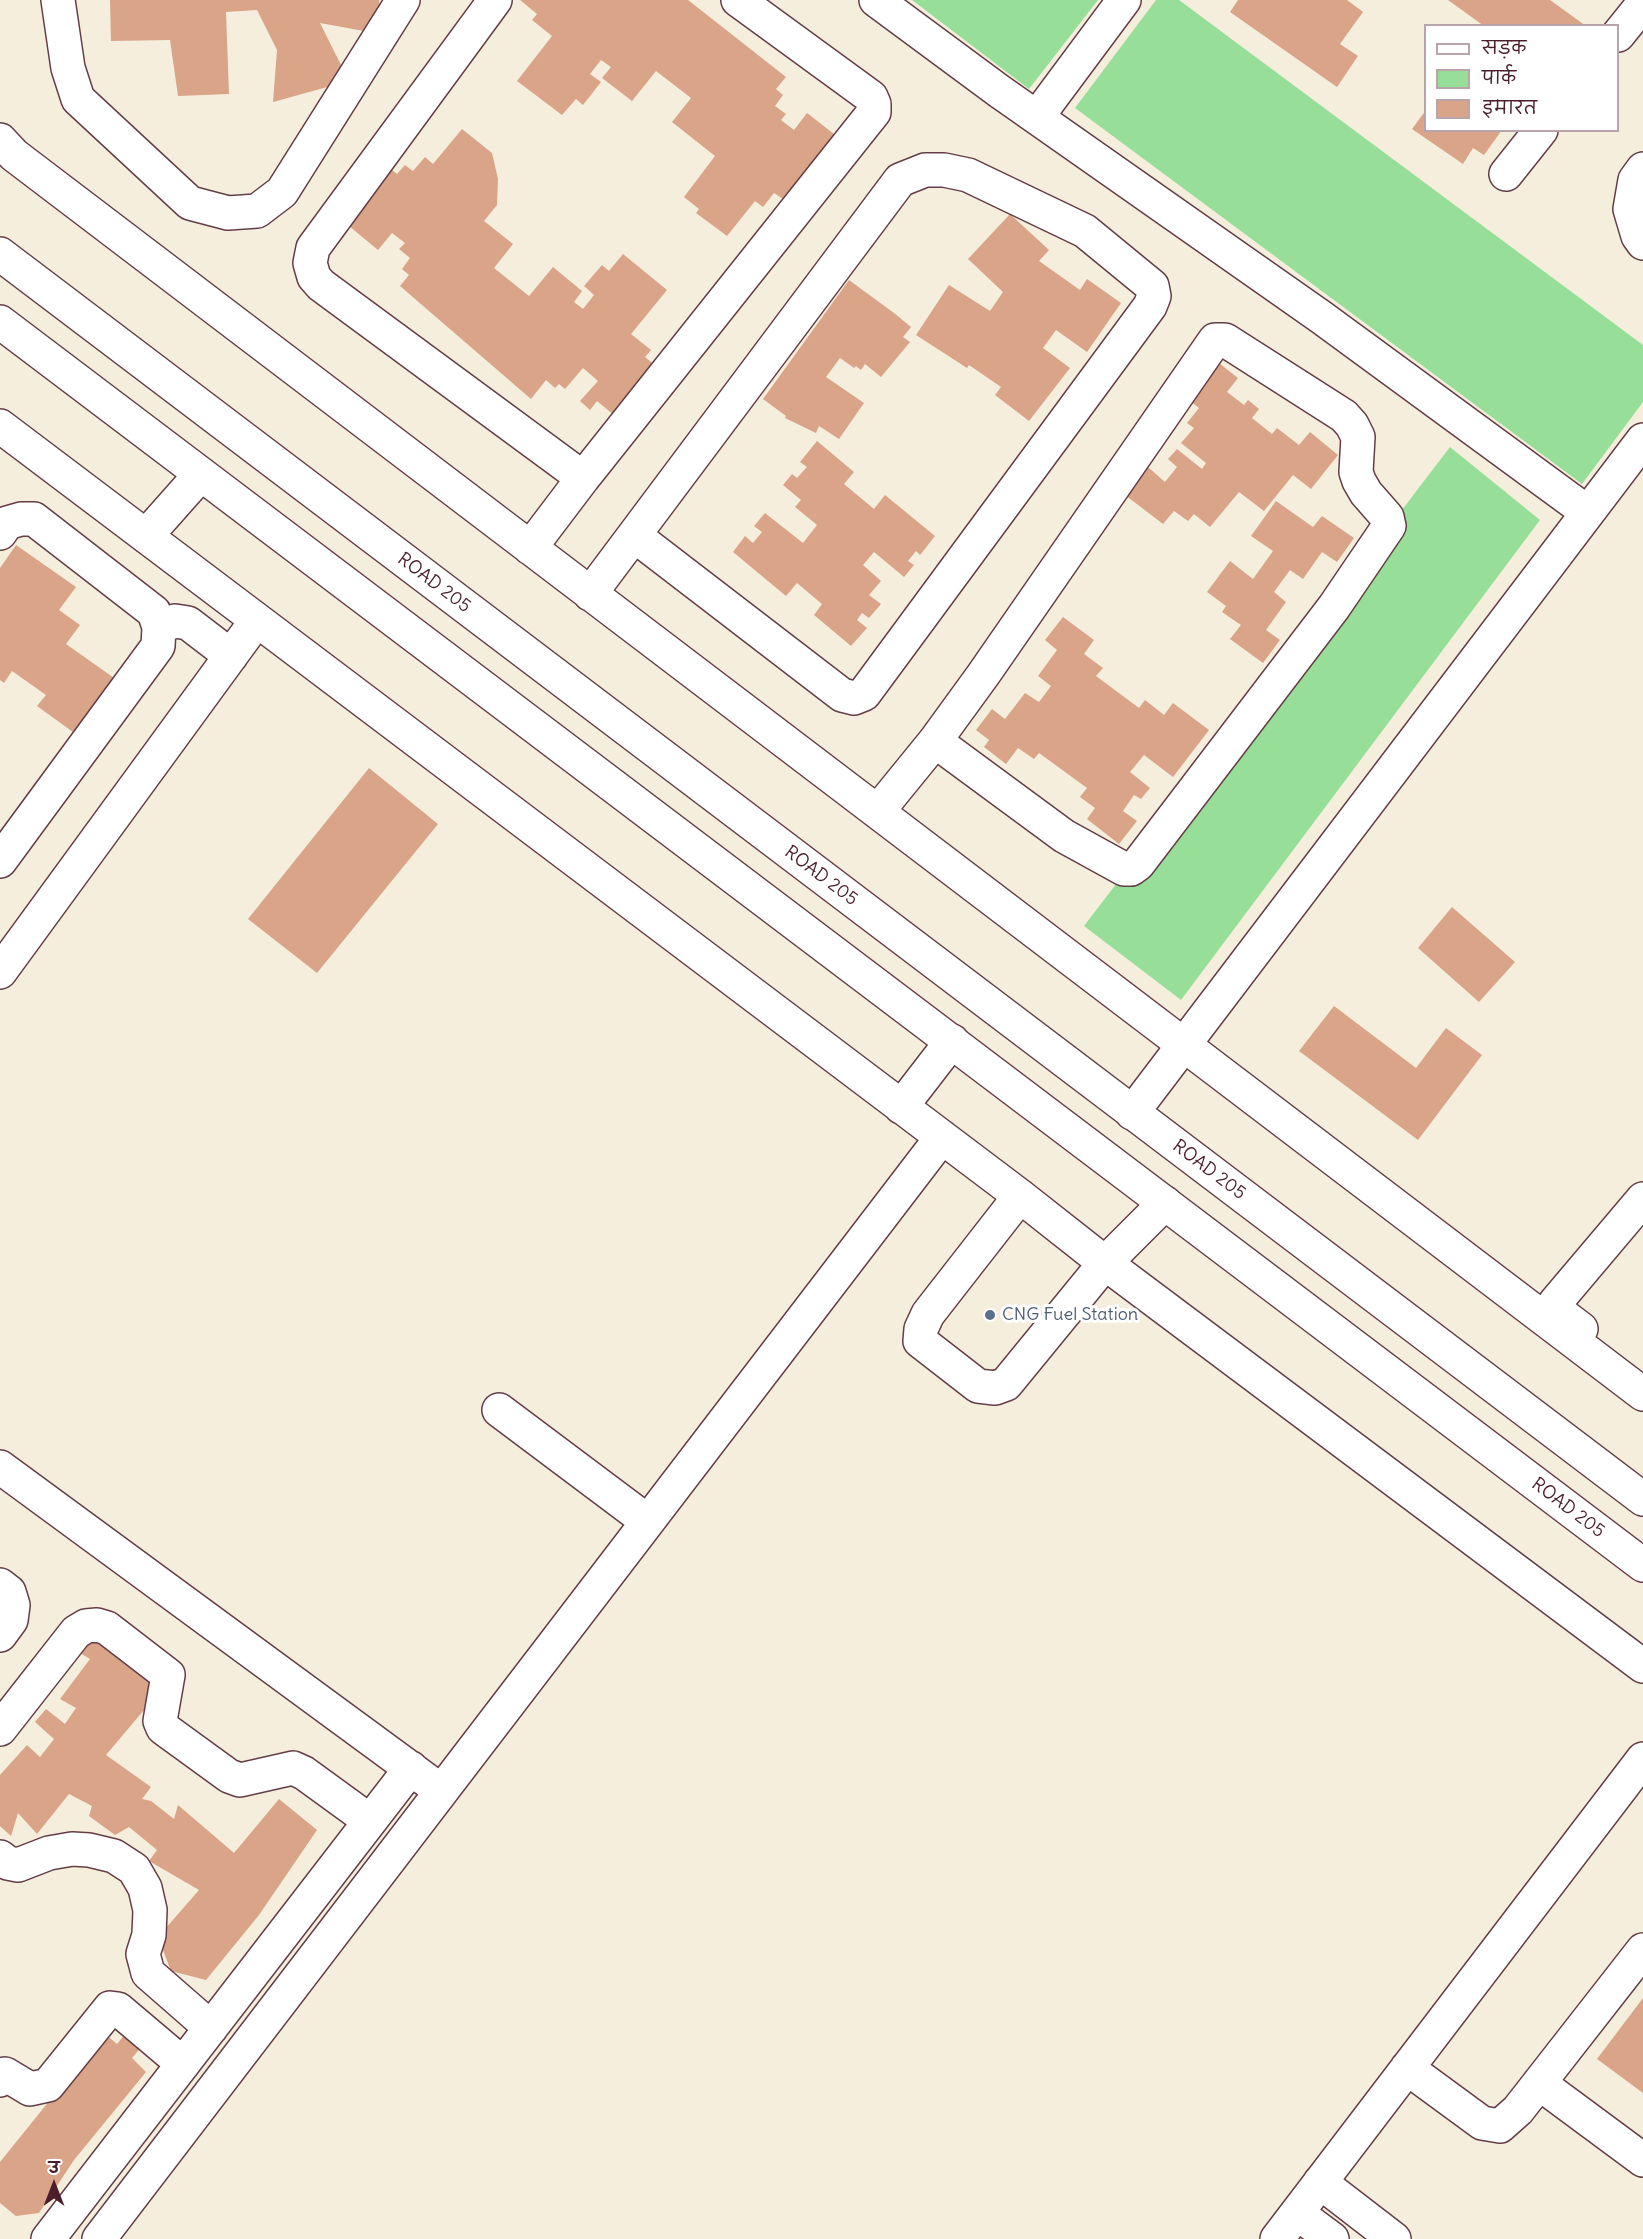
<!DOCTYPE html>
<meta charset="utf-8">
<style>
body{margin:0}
#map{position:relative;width:1643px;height:2239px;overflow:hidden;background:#f5eedd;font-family:Delius,"Playpen Sans Deva",sans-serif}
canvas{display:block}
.legend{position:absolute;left:1424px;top:24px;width:195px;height:108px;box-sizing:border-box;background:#fff;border:2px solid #b7a5aa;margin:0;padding:8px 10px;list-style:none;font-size:18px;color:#4a1f2b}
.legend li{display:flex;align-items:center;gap:12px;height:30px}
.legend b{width:30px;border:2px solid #b7a5aa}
.north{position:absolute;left:24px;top:2155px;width:60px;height:60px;-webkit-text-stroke:4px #fff;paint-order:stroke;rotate:0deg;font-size:16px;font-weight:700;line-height:24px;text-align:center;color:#4a1f2b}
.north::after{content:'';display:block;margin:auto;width:21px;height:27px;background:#4a1f2b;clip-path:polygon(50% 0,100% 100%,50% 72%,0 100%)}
</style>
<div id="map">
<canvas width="1643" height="2239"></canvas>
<ul class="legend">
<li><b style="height:8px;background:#fff"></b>सड़क</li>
<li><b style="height:16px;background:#97df99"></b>पार्क</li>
<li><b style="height:16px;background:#d9a487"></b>इमारत</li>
</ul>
<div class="north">उ</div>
</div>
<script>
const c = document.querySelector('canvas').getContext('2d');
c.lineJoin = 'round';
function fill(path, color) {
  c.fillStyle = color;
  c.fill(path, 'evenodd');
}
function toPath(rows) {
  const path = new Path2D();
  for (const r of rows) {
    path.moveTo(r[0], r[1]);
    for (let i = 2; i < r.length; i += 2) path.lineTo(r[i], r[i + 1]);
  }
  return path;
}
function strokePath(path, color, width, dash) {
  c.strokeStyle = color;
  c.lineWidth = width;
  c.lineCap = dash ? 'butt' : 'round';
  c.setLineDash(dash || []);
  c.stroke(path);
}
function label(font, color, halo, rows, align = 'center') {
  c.font = font + ' Delius,sans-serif';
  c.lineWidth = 6;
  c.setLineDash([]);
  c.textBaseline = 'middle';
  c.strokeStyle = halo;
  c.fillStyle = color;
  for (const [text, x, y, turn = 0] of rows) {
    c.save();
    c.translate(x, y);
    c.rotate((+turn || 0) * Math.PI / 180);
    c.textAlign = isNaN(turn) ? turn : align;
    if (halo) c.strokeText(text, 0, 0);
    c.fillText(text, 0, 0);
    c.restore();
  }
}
const green = toPath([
 [912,0,1098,0,1029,89],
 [1156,0,1179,0,1643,345,1643,402,1582,484,1075,108],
 [1450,447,1540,520,1181,1000,1084,926]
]);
const building = toPath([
 [110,0,379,0,380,7,364,31,320,23,349,81,273,102,277,50,257,10,226,12,229,94,178,96,170,40,111,41],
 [520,0,688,0,786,77,776,89,783,95,775,106,786,114,781,120,794,130,807,113,843,141,800,196,791,189,783,199,774,193,763,207,755,201,727,236,696,213,699,209,684,197,715,156,672,122,691,98,656,71,632,101,602,78,611,67,601,60,590,74,601,82,583,105,576,99,562,115,517,81,552,36,532,20,537,14],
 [1238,0,1347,0,1363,12,1340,44,1358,56,1337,87,1230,12],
 [1448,0,1550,0,1586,26,1484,26],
 [1426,110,1426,130,1502,130,1484,155,1473,148,1463,164,1412,129],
 [462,129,492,153,498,179,497,205,484,221,513,244,494,268,529,296,553,267,582,291,574,302,583,309,594,295,584,286,602,265,609,271,623,254,667,290,631,334,651,350,645,357,662,371,620,420,597,401,590,410,580,401,598,381,583,368,565,389,559,384,555,388,546,380,531,399,400,286,409,275,402,269,410,258,399,249,405,243,392,233,378,250,343,221,388,167,397,174,405,165,413,171,425,157,433,164],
 [1010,214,1049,250,1039,261,1080,290,1087,279,1121,303,1087,352,1056,330,1043,348,1070,368,1029,421,995,395,1001,387,969,365,967,368,916,335,949,285,990,311,1003,292,968,259],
 [849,280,894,313,911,327,903,337,910,342,881,377,865,364,861,370,856,366,854,368,840,358,826,377,864,403,839,439,819,426,816,433,785,418,786,416,763,399],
 [1215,360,1238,378,1227,392,1244,405,1248,400,1259,409,1252,418,1272,434,1277,428,1299,445,1310,432,1338,455,1311,489,1293,475,1264,511,1239,492,1210,527,1194,514,1188,521,1174,511,1163,524,1125,495,1148,467,1165,482,1177,467,1168,459,1177,449,1202,469,1206,463,1181,443,1194,428,1187,423,1199,408,1185,397],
 [817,441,854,472,844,484,874,509,885,495,935,536,920,555,916,551,908,561,914,565,904,577,874,552,863,565,881,581,869,595,881,604,869,618,862,613,857,620,867,628,851,646,814,615,822,604,797,583,786,596,733,552,745,536,753,543,762,532,754,526,765,513,803,543,817,525,795,507,801,500,783,485,792,474,797,478,807,467,800,462],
 [1276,501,1313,527,1322,516,1354,538,1337,562,1322,552,1303,579,1290,570,1274,592,1286,602,1266,630,1280,640,1263,663,1230,639,1241,625,1222,612,1226,606,1207,592,1230,561,1253,579,1273,551,1251,536],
 [16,545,76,587,59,610,80,625,66,644,124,685,84,740,37,706,46,695,12,671,4,683,0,680,0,568],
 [1063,617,1094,640,1084,654,1103,668,1096,676,1139,708,1145,700,1164,715,1173,703,1209,730,1173,777,1144,755,1130,772,1150,788,1141,799,1134,795,1123,811,1137,821,1119,844,1087,819,1095,808,1080,797,1087,788,1039,753,1034,759,1018,748,1006,764,984,747,989,740,976,730,992,709,1005,719,1025,693,1039,702,1051,686,1038,676,1057,650,1045,640],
 [369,768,438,824,317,973,248,919],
 [1452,907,1515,962,1479,1002,1418,948],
 [1334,1006,1416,1068,1446,1028,1482,1055,1418,1140,1299,1051],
 [93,1629,160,1691,106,1755,151,1787,142,1799,151,1801,174,1819,178,1805,234,1853,279,1799,317,1830,259,1915,206,1980,171,1971,158,1937,199,1890,149,1861,157,1850,129,1827,115,1835,89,1816,92,1806,69,1794,37,1834,18,1813,11,1836,0,1826,0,1775,27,1745,40,1757,54,1739,35,1722,46,1709,65,1724,76,1708,60,1699,90,1659,75,1650],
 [1643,1998,1643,2093,1597,2059],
 [99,2029,117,2044,127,2032,144,2044,132,2058,146,2072,74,2160,39,2213,16,2216,0,2203,0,2162,46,2105]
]);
const minor = toPath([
 [58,0,68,68,78,99,190,203,228,213,257,211,282,192,403,0],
 [495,0,313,248,310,263,314,277,321,285,583,478],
 [876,0,999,91,1321,317,1587,512],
 [1618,35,1643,4],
 [1037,117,1124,0],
 [0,140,14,155,1643,1394],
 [1643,169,1635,180,1630,209,1638,236,1643,243],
 [1506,174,1541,130],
 [0,426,1020,1196,1105,1263,1643,1666],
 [0,533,7,523,21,519,34,519,154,612,159,627,158,646,0,861],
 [530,548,583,478,874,112,874,104,871,97,738,0],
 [590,594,900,180,925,170,944,170,968,175,1085,231,1152,286,1154,296,1150,306,864,694,854,698,842,695,635,536],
 [159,627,175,621,188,623,231,656],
 [878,811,935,741,983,675,1215,340,1225,340,1344,416,1352,425,1358,437,1356,472,1359,481,1366,493,1387,517,1389,526,1334,607,1138,864,1131,869,1124,869,1064,836,935,741],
 [0,972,257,620],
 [901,1107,952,1041],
 [1132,1113,1643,440],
 [1020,1196,928,1314,921,1329,920,1341,978,1386,995,1388,1006,1384,1105,1263,1165,1203],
 [1581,1329,1556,1310,1554,1307,1555,1303,1643,1199],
 [499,1410,647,1521],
 [0,1467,429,1782],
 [0,1585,9,1592,13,1605,11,1620,0,1635],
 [0,1729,76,1632,86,1626,97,1625,107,1628,168,1675,160,1721,163,1728,229,1776,240,1780,293,1768,304,1773,370,1821],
 [0,1857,8,1863,18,1865,49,1853,72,1849,89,1850,114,1856,134,1869,145,1888,150,1910,149,1935,143,1954,148,1973,211,2028],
 [1407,2068,1482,2123,1500,2126,1518,2110,1643,1950],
 [0,2080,5,2074,30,2089,48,2085,110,2008,118,2009,183,2064],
 [1539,2083,1643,2160],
 [1320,2182,1394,2239],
 [1297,2213,1332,2239],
 [48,2239,411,1768],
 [99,2239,942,1137],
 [1277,2239,1643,1759]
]);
const major = toPath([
 [0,254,1643,1499],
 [0,322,1643,1565],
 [146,536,201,474]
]);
const markers = [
 [990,1315,6,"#5c6f8a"]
];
const streetNames = [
 ["ROAD 205",434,583,37],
 ["ROAD 205",821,876,37],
 ["ROAD 205",1209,1170,37],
 ["ROAD 205",1568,1508,37]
];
const serviceNames = [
 ["CNG Fuel Station",1002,1315]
];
fill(green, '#97df99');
fill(building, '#d9a487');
strokePath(minor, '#643e46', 36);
strokePath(major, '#643e46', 36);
strokePath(minor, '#fff', 33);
strokePath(major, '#fff', 33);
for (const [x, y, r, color] of markers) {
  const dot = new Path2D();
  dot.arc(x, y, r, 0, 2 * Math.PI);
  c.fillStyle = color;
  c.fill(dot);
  strokePath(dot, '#fff', 2);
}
label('18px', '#4a1f2b', '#fff', streetNames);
label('18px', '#4e5e75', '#fff', serviceNames, 'left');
</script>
